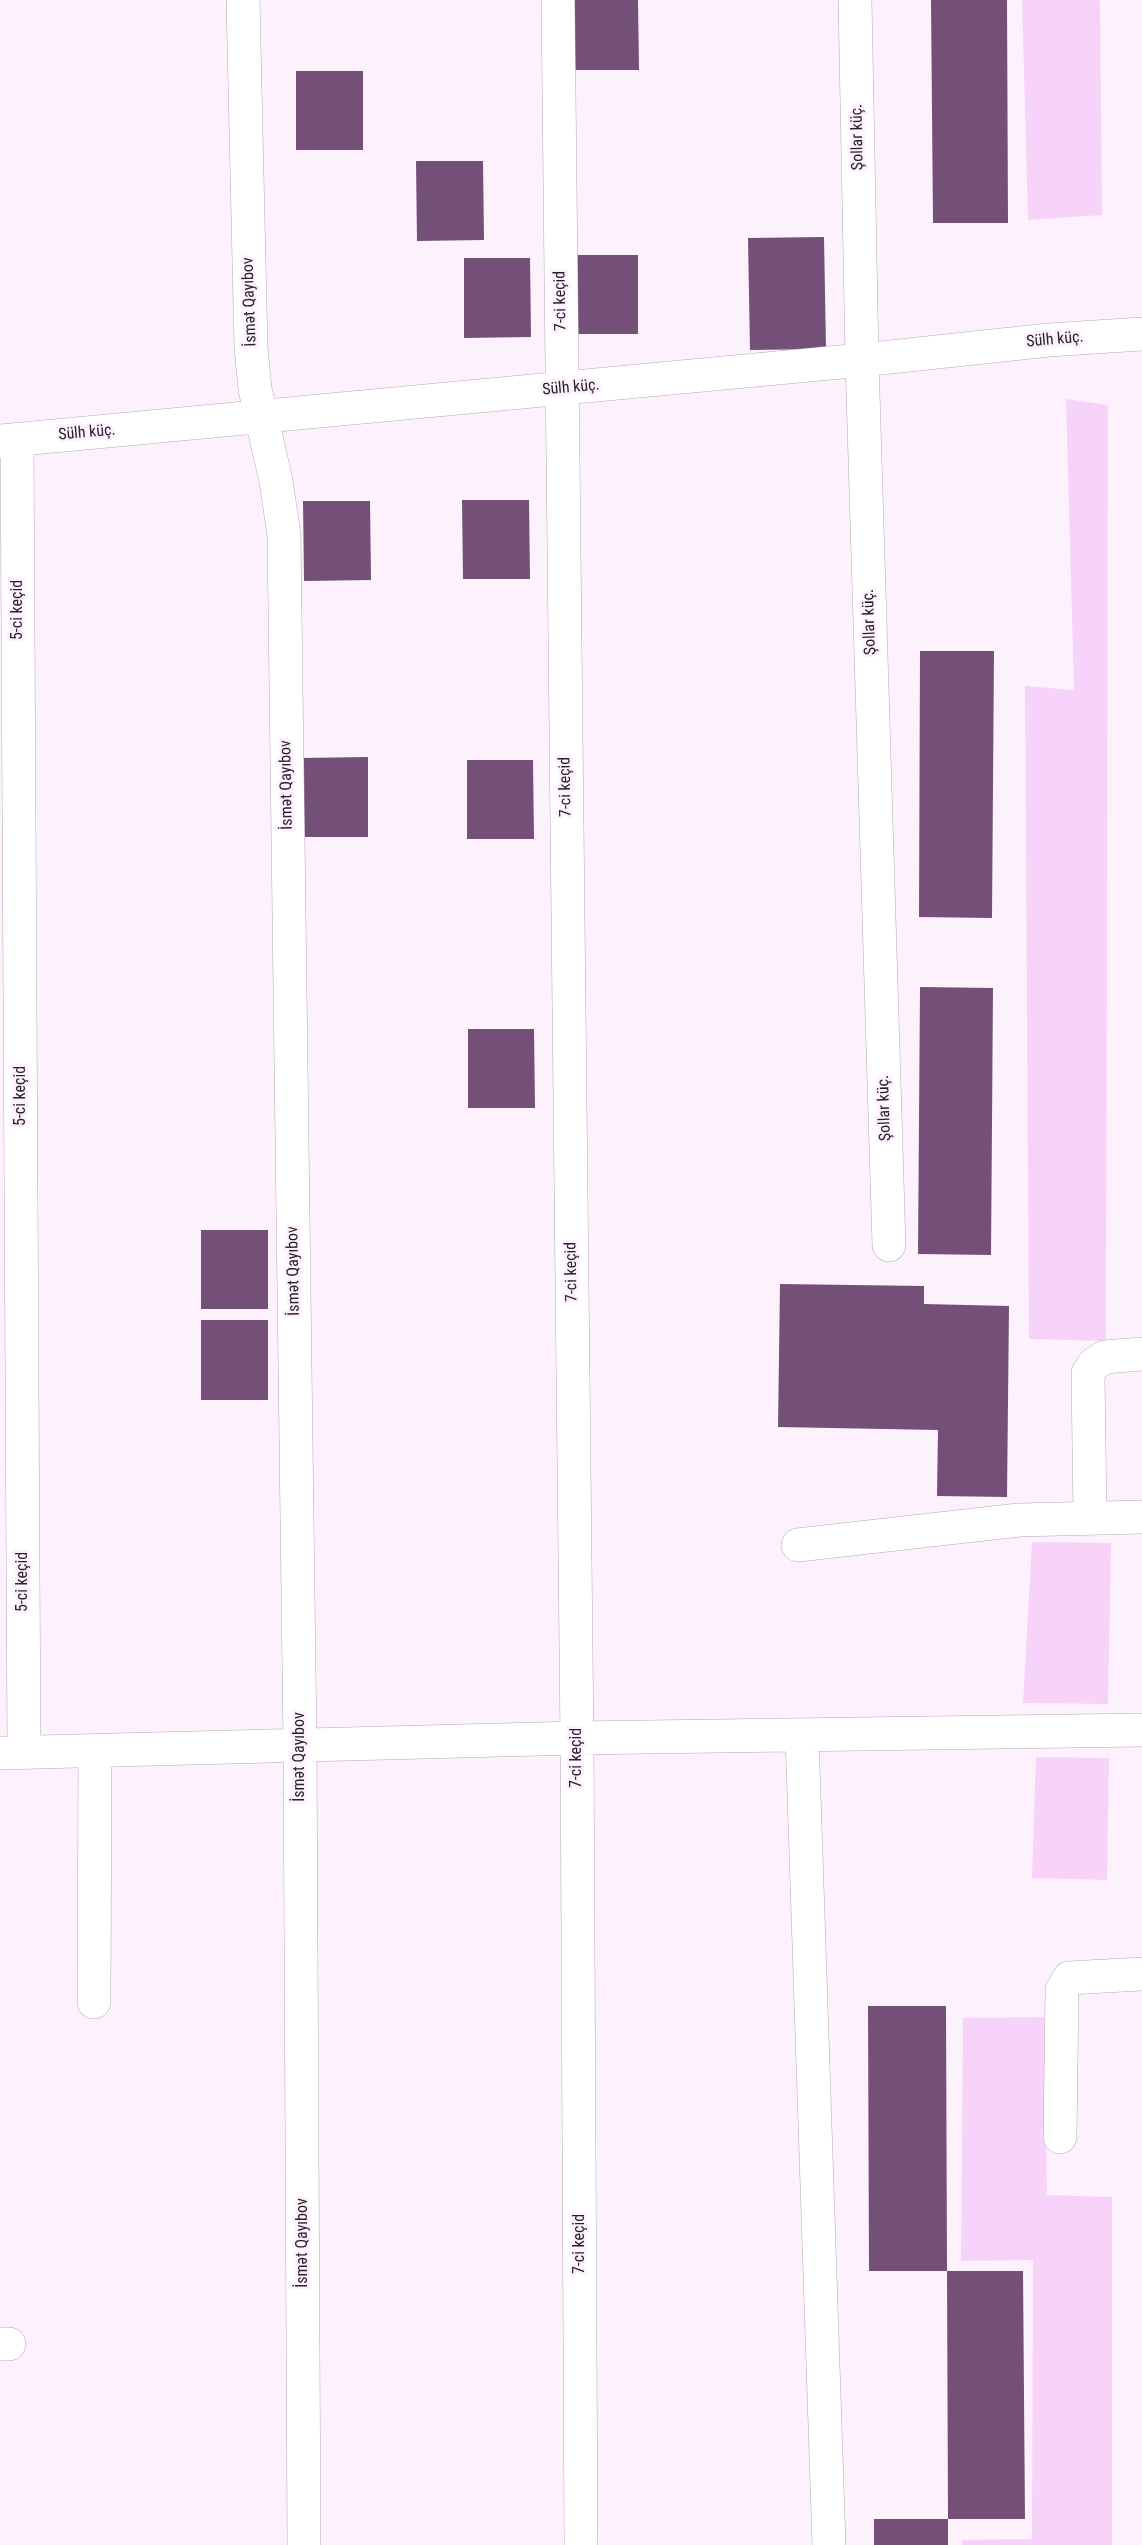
<!DOCTYPE html>
<meta charset="utf-8">
<style>
body{margin:0}
canvas{display:block;background:#fdf1fe}
</style>
<canvas width="1142" height="2545"></canvas>
<script>
const c = document.querySelector('canvas').getContext('2d');
c.lineJoin = 'round';
function fill(path, color) {
  c.fillStyle = color;
  c.fill(path, 'evenodd');
}
function toPath(rows) {
  const path = new Path2D();
  for (const r of rows) {
    path.moveTo(r[0], r[1]);
    for (let i = 2; i < r.length; i += 2) path.lineTo(r[i], r[i + 1]);
  }
  return path;
}
function strokePath(path, color, width, dash) {
  c.strokeStyle = color;
  c.lineWidth = width;
  c.lineCap = dash ? 'butt' : 'round';
  c.setLineDash(dash || []);
  c.stroke(path);
}
function label(font, color, halo, rows, align = 'center') {
  c.font = font + ' "Roboto Condensed",sans-serif';
  c.lineWidth = 6;
  c.setLineDash([]);
  c.textBaseline = 'middle';
  c.strokeStyle = halo;
  c.fillStyle = color;
  for (const [text, x, y, turn = 0] of rows) {
    c.save();
    c.translate(x, y);
    c.rotate((+turn || 0) * Math.PI / 180);
    c.textAlign = isNaN(turn) ? turn : align;
    if (halo) c.strokeText(text, 0, 0);
    c.fillText(text, 0, 0);
    c.restore();
  }
}
const green = toPath([
 [1022,0,1100,0,1102,215,1028,220],
 [1066,399,1108,405,1106,1341,1029,1339,1025,686,1074,690],
 [1032,1542,1111,1543,1108,1704,1023,1703],
 [1036,1757,1109,1758,1107,1880,1032,1878],
 [1044,2017,1047,2195,1112,2197,1112,2545,962,2545,962,2540,1032,2539,1033,2260,961,2261,963,2018]
]);
const building = toPath([
 [571,0,638,0,639,70,572,70],
 [931,0,1007,0,1008,223,933,223],
 [296,71,363,71,363,150,296,150],
 [416,161,483,161,484,240,417,241],
 [824,237,826,349,750,350,748,238],
 [571,255,638,255,638,334,571,334],
 [464,258,530,258,531,337,464,338],
 [462,500,529,500,530,579,463,579],
 [303,501,370,501,371,580,304,581],
 [920,651,994,651,992,918,919,917],
 [368,757,368,837,301,837,301,758],
 [467,760,533,760,534,839,467,839],
 [920,987,993,988,991,1255,918,1254],
 [468,1029,534,1029,535,1108,468,1108],
 [201,1230,268,1230,268,1309,201,1309],
 [780,1284,924,1286,924,1304,1009,1306,1007,1497,937,1496,938,1430,778,1427],
 [201,1320,268,1320,268,1400,201,1400],
 [868,2006,946,2006,947,2271,869,2271],
 [947,2271,1023,2271,1025,2519,948,2519],
 [874,2519,948,2519,948,2545,874,2545]
]);
const minor = toPath([
 [243,0,251,348,255,389,276,481,284,535,300,1744,304,2545],
 [558,0,577,1738,581,2545],
 [855,0,862,360,889,1245],
 [17,440,24,1752],
 [0,441,862,360,1049,340,1142,334],
 [1090,1517,1088,1373,1094,1364,1105,1357,1142,1354],
 [798,1545,1019,1520,1142,1517],
 [802,1735,829,2545],
 [0,1753,577,1738,1142,1730],
 [94,2002,95,1750],
 [1060,2137,1062,1990,1069,1978,1142,1974],
 [0,2344,9,2344]
]);
const streetNames = [
 ["Şollar küç.",858,137,-91],
 ["7-ci keçid",561,301,-91],
 ["İsmət Qayıbov",250,302,-92],
 ["Sülh küç.",1055,340,-5],
 ["Sülh küç.",571,388,-5],
 ["Sülh küç.",87,433,-5],
 ["5-ci keçid",18,610,-90],
 ["Şollar küç.",870,622,-92],
 ["İsmət Qayıbov",287,785,-91],
 ["7-ci keçid",566,787,-91],
 ["5-ci keçid",21,1096,-90],
 ["Şollar küç.",885,1108,-92],
 ["İsmət Qayıbov",294,1271,-91],
 ["7-ci keçid",572,1272,-91],
 ["5-ci keçid",23,1582,-90],
 ["İsmət Qayıbov",300,1757,-90],
 ["7-ci keçid",577,1758,-90],
 ["İsmət Qayıbov",303,2243,-90],
 ["7-ci keçid",580,2244,-90]
];
fill(green, '#f7d3fa');
fill(building, '#744f78');
strokePath(minor, '#b5a7b6', 34);
strokePath(minor, '#fff', 33);
label('16px', '#282228', '#fdf1fe', streetNames);
</script>
